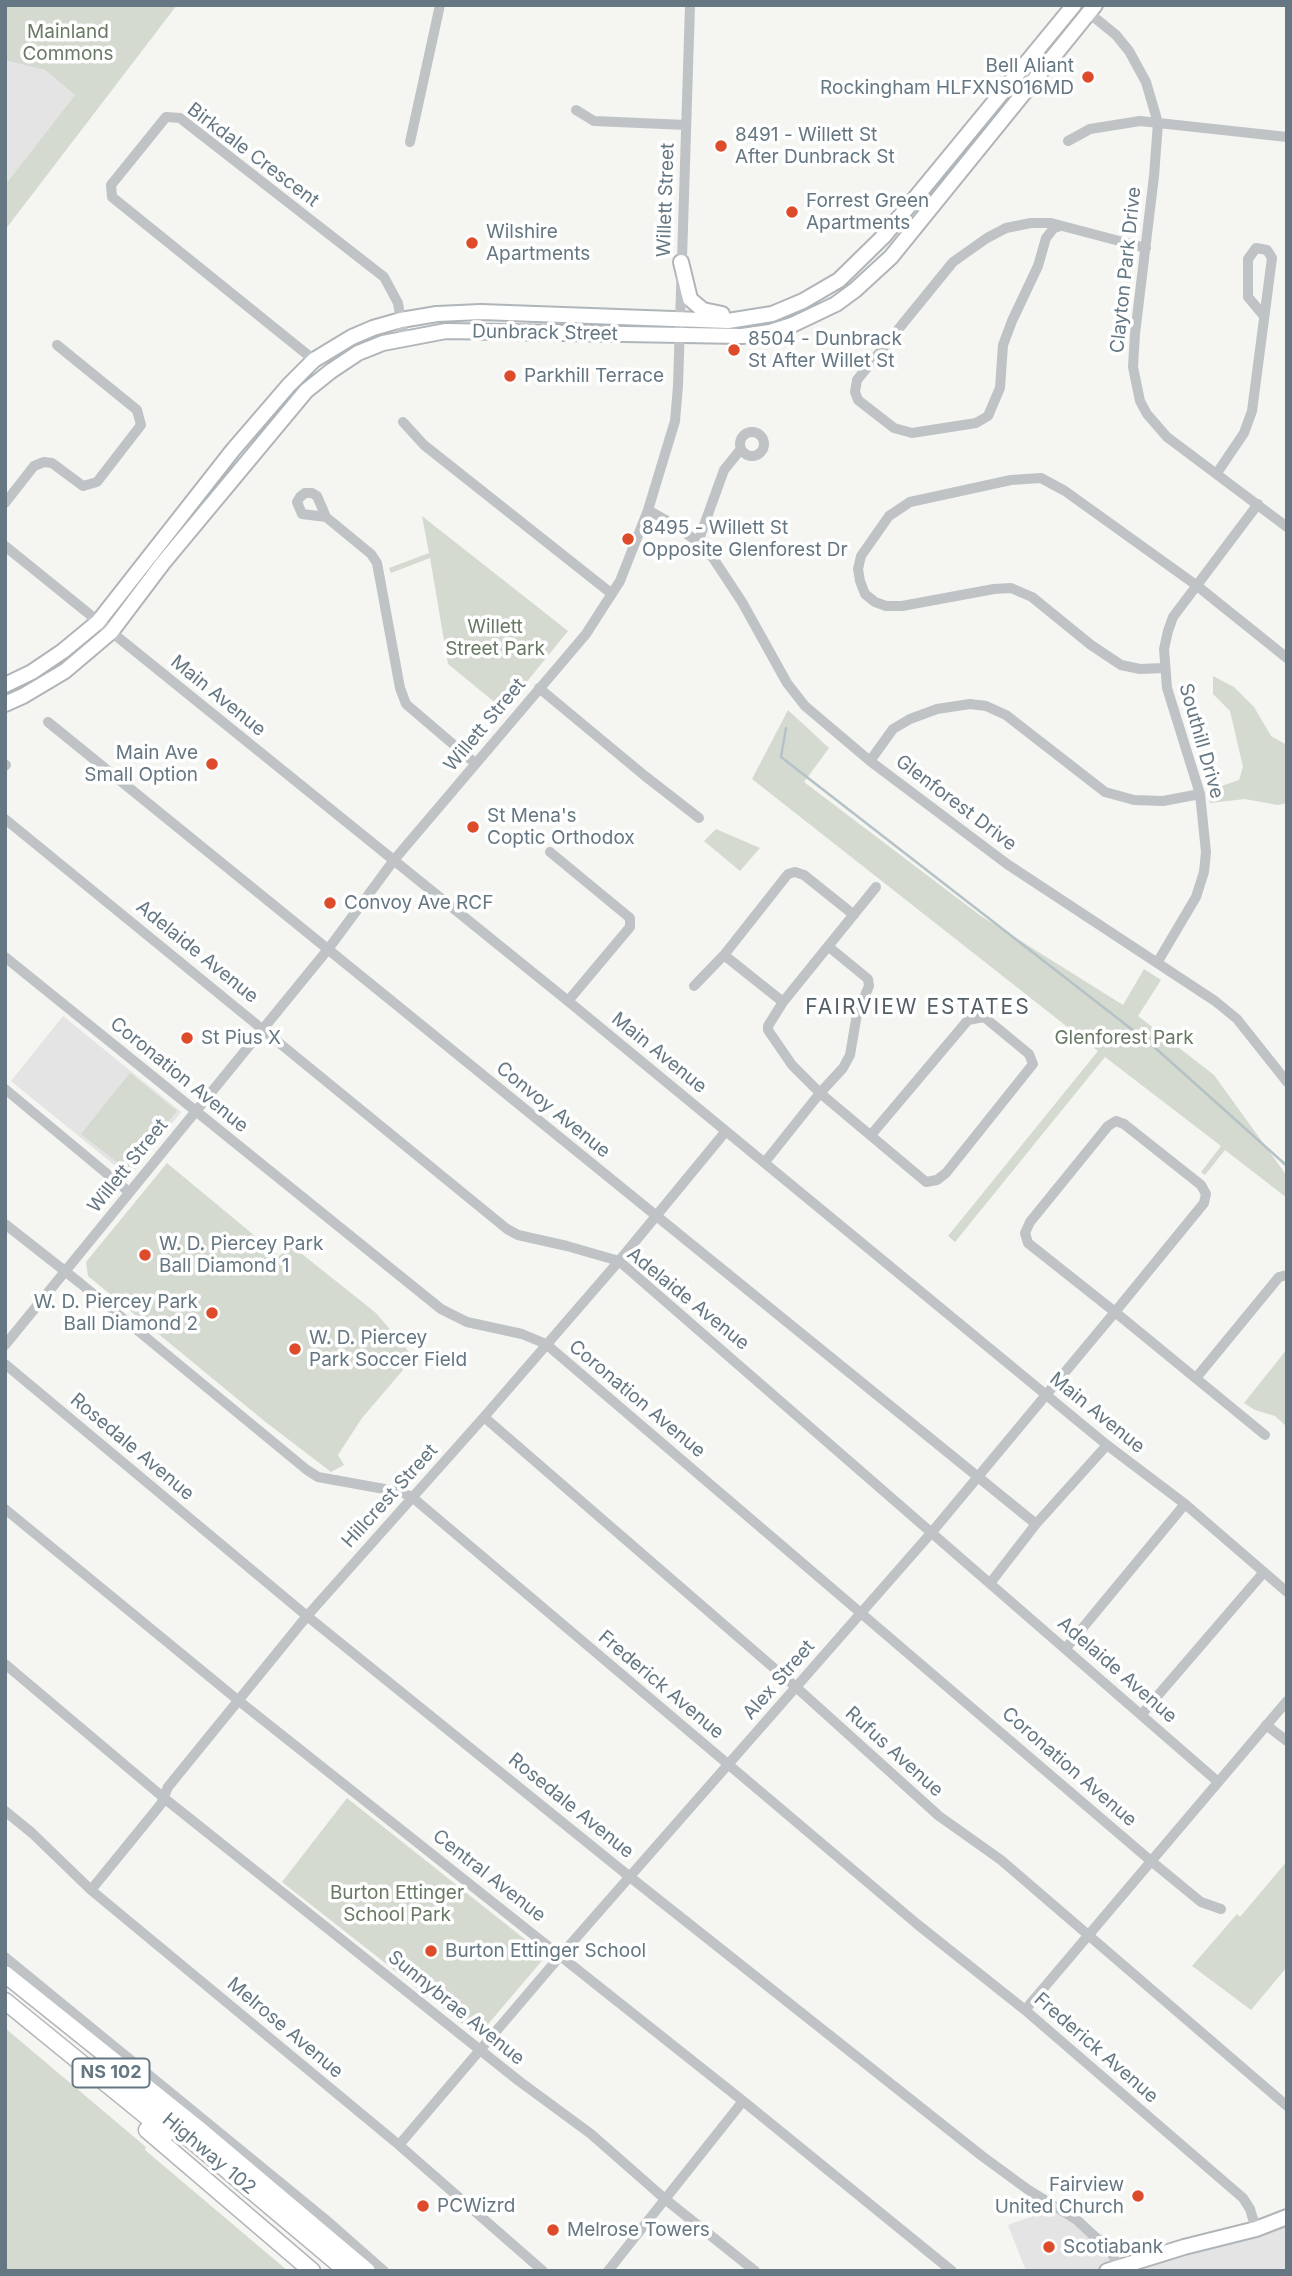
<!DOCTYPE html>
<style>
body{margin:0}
#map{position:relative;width:1292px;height:2276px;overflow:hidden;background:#f5f5f2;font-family:Inter,sans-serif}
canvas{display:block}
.frame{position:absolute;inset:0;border:7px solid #657782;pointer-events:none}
</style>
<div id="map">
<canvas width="1292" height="2276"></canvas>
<div class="frame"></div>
</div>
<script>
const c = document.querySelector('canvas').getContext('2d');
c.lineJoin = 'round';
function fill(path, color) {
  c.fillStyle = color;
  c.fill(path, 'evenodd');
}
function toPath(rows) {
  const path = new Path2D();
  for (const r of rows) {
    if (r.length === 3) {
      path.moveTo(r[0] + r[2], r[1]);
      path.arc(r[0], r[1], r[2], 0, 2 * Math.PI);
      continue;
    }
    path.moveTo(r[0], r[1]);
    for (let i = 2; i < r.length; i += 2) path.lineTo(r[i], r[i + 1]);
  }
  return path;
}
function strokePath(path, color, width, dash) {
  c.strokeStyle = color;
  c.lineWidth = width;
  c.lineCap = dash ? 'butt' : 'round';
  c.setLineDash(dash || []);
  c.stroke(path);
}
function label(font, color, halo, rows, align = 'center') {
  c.font = font + ' Inter,sans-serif';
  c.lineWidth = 7;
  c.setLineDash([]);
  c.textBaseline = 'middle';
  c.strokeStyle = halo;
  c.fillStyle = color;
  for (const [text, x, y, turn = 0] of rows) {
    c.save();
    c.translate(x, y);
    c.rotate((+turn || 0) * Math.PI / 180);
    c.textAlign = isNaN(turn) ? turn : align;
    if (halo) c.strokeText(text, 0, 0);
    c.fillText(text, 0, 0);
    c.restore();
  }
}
const built = toPath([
 [5,37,75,95,5,185],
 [63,1016,181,1112,129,1177,11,1081],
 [1061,2206,1104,2236,1118,2255,1125,2271,1026,2271,1008,2225],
 [1287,2224,1287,2271,1139,2271,1209,2246]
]);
const green = toPath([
 [5,5,177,5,5,230,5,185,75,95,45,70,5,60],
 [422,516,568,631,504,710,448,664,430,558,391,573,389,568,429,553],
 [1213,676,1234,687,1254,707,1271,736,1287,745,1287,803,1278,805,1245,799,1210,803,1207,791,1239,780,1243,767,1230,711,1213,694],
 [788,710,829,748,804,782,981,916,1123,1005,1144,969,1161,980,1138,1016,1214,1075,1287,1176,1287,1198,1225,1150,1205,1175,1201,1172,1221,1146,1105,1057,955,1242,948,1236,1098,1051,752,779],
 [716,829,760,848,740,871,704,841],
 [130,1073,177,1111,128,1171,81,1134],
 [167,1163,279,1256,292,1246,376,1313,410,1353,403,1370,362,1418,338,1455,344,1465,331,1472,263,1420,88,1276,86,1262],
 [1287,1349,1287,1427,1275,1416,1255,1410,1244,1403],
 [347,1798,546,1956,478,2036,282,1882],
 [1287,1861,1287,1967,1251,2010,1192,1966,1237,1914,1240,1917],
 [5,2028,146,2147,145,2150,288,2271,5,2271]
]);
const stream = toPath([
 [786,728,781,757,1152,1045,1287,1166]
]);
const minor = toPath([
 [1089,13,1116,35,1129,51,1146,82,1158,123,1154,176,1135,334,1133,367,1140,401,1147,414,1167,437,1287,527],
 [576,110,594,121,686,125],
 [1068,141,1090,129,1140,121,1287,137],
 [410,142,440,5],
 [1061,226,1054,228,1046,238,1038,266,1012,321,1003,345,1000,388,988,416,976,423,912,433,894,428,858,400,855,392,857,380,953,262,987,238,1006,228,1031,223,1051,223,1146,248],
 [314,360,112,197,111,185,166,117,180,118,384,277,398,303,404,338],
 [403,422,424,445,612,594],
 [752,444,12],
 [1217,473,1244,433,1252,411,1272,258,1267,250,1256,248,1248,259,1248,297,1264,316],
 [5,503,34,466,44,462,52,463,83,486,97,482,141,425,137,410,57,345],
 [648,510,673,524,698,542,713,558,742,602,787,683,805,706,870,761,1007,864,1215,1001,1237,1019,1287,1082],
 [326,517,302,514,297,502,300,497,305,493,312,493,317,496,326,517,371,554,377,563,400,688,406,704,475,763],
 [698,542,724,470,741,449],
 [5,546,568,1001,1107,1445,1185,1504,1287,1592],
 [1164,668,1140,669,1121,665,1091,645,1032,597,1011,588,994,589,902,606,886,606,875,602,865,594,860,581,858,569,861,556,889,516,910,502,1011,480,1041,478,1065,491,1196,585,1287,658],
 [539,688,645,776,699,818],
 [48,722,1036,1524],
 [870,761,893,729,910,719,937,709,970,704,986,706,1006,715,1105,792,1134,800,1163,801,1200,794],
 [5,766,6,765],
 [5,819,507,1229,518,1235,567,1246,619,1261,1217,1781],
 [550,852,630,918,630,927,568,1001],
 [724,955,783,1002],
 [5,957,441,1309,467,1322,522,1334,546,1344,1151,1861,1201,1902,1221,1909],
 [1157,963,1196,897,1204,872,1206,852,1200,794,1167,688,1164,649,1168,631,1173,617,1258,504],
 [694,986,724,955,788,874,795,872,804,875,854,915],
 [5,1089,129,1192],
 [871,1135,968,1020,984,1017,1029,1054,1033,1064,946,1173,937,1180,926,1182,820,1093,792,1065,768,1030,768,1026,783,1002,876,887],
 [765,1162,820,1093,843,1068,850,1055,857,1014,869,986,868,979,829,947],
 [5,1224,80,1283,307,1470,318,1477,401,1492,412,1497,917,1924,1025,2010,1243,2198,1250,2209,1256,2229],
 [5,1345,329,948,394,860,586,634,620,581,648,510,675,421,678,386,690,5],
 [5,1364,307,1616,630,1877,982,2156,1027,2189,1077,2220,1112,2253,1118,2267],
 [1196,1378,1279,1277,1287,1275],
 [484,1417,797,1688,939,1816,1001,1860,1287,2106],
 [5,1509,239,1701,743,2101,952,2271],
 [991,1582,1036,1524,1107,1445],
 [1066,1648,1185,1504],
 [5,1664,164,1798,519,2081,591,2134,665,2199,755,2271],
 [1141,1715,1264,1572],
 [1266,1725,1287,1741],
 [5,1811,32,1833,91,1890,399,2145,543,2271],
 [91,1890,161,1804,168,1787,307,1616,484,1417,619,1261,726,1131],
 [5,1957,325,2219,384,2271],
 [1025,2010,1287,1701],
 [399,2145,561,1955,932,1532,1115,1312,1204,1203,1206,1194,1201,1185,1124,1124,1116,1121,1108,1126,1030,1222,1025,1233,1028,1243,1115,1312,1265,1435],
 [608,2271,743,2101]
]);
const major = toPath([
 [681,262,690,299,703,310,722,314],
 [5,685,32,672,63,651,98,622,233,450,289,385,314,360,352,337,373,328,401,320,437,314,481,312,728,321,772,314,803,301,839,280,884,236,1074,5],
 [5,704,23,696,65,671,111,632,163,563,306,391,331,371,358,353,383,343,446,331,742,336,770,332,792,325,836,304,855,290,891,257,1095,5],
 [1107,2271,1184,2247,1256,2229,1287,2217]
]);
const highway = toPath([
 [5,1974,201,2131,367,2271],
 [5,2001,167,2133],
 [108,2070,347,2271],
 [147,2130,312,2271]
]);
const markers = [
 [1088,77,7,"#de4b2a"],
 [721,146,7,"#de4b2a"],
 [792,212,7,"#de4b2a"],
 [472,243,7,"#de4b2a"],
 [734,350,7,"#de4b2a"],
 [510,376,7,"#de4b2a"],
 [628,539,7,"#de4b2a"],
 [212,764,7,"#de4b2a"],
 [473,827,7,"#de4b2a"],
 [330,903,7,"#de4b2a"],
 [187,1038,7,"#de4b2a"],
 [145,1255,7,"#de4b2a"],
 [212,1313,7,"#de4b2a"],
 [295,1349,7,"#de4b2a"],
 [431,1951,7,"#de4b2a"],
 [1138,2196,7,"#de4b2a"],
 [423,2206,7,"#de4b2a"],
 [553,2230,7,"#de4b2a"],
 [1049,2247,7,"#de4b2a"]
];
const shields = [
 [111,2073,77]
];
const shieldNames = [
 ["NS 102",111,2073]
];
const parkNames = [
 ["Mainland",68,32],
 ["Commons",68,54],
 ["Willett",495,627],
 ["Street Park",495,649],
 ["Glenforest Park",1124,1038],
 ["Burton Ettinger",397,1893],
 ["School Park",397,1915]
];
const poiNames = [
 ["Bell Aliant",1074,66,"right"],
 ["Rockingham HLFXNS016MD",1074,88,"right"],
 ["8491 - Willett St",735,135],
 ["After Dunbrack St",735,157],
 ["Forrest Green",806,201],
 ["Apartments",806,223],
 ["Wilshire",486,232],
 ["Apartments",486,254],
 ["8504 - Dunbrack",748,339],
 ["St After Willet St",748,361],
 ["Parkhill Terrace",524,376],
 ["8495 - Willett St",642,528],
 ["Opposite Glenforest Dr",642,550],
 ["Main Ave",198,753,"right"],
 ["Small Option",198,775,"right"],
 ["St Mena's",487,816],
 ["Coptic Orthodox",487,838],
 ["Convoy Ave RCF",344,903],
 ["St Pius X",201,1038],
 ["W. D. Piercey Park",159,1244],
 ["Ball Diamond 1",159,1266],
 ["W. D. Piercey Park",198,1302,"right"],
 ["Ball Diamond 2",198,1324,"right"],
 ["W. D. Piercey",309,1338],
 ["Park Soccer Field",309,1360],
 ["Burton Ettinger School",445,1951],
 ["Fairview",1124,2185,"right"],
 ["United Church",1124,2207,"right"],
 ["PCWizrd",437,2206],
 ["Melrose Towers",567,2230],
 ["Scotiabank",1063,2247]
];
const streetNames = [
 ["Birkdale Crescent",253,155,37],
 ["Willett Street",666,200,-88],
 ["Clayton Park Drive",1126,270,-84],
 ["Dunbrack Street",545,333,1],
 ["Main Avenue",218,696,39],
 ["Willett Street",485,725,-50],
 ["Southill Drive",1201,741,74],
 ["Glenforest Drive",956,803,37],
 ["Adelaide Avenue",197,952,39],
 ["Main Avenue",659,1053,39],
 ["Coronation Avenue",179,1075,39],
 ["Convoy Avenue",553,1110,39],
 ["Willett Street",128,1166,-51],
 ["Adelaide Avenue",688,1299,39],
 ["Coronation Avenue",637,1399,40],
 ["Main Avenue",1097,1413,39],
 ["Rosedale Avenue",132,1447,40],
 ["Hillcrest Street",390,1496,-48],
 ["Adelaide Avenue",1117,1670,41],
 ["Alex Street",779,1680,-49],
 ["Frederick Avenue",661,1685,40],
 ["Rufus Avenue",894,1752,42],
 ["Coronation Avenue",1069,1767,41],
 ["Rosedale Avenue",571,1806,39],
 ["Central Avenue",489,1876,38],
 ["Sunnybrae Avenue",456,2008,39],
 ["Melrose Avenue",285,2028,40],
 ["Frederick Avenue",1096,2048,41],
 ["Highway 102",209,2154,40]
];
const neighbourhoodNames = [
 ["FAIRVIEW ESTATES",918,1008]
];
fill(built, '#e3e4e3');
fill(green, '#d5dad1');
strokePath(stream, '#b5c2c6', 2.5);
strokePath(major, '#b0b5b9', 18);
strokePath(highway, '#b2b6b9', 19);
strokePath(minor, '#bfc3c6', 10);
strokePath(major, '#fff', 14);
strokePath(highway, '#fff', 16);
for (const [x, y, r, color] of markers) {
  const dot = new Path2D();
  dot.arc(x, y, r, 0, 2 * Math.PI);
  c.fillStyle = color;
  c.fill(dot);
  strokePath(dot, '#fff', 2.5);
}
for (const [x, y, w] of shields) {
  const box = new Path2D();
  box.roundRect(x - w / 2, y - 14.5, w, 29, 5);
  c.fillStyle = '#fff';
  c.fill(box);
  strokePath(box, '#657782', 2);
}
label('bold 18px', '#657782', null, shieldNames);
label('19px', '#697964', '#fff', parkNames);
label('19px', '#657782', '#fff', poiNames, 'left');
label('19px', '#657782', '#fff', streetNames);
c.letterSpacing = '2px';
label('21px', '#535f67', '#fff', neighbourhoodNames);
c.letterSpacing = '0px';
</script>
